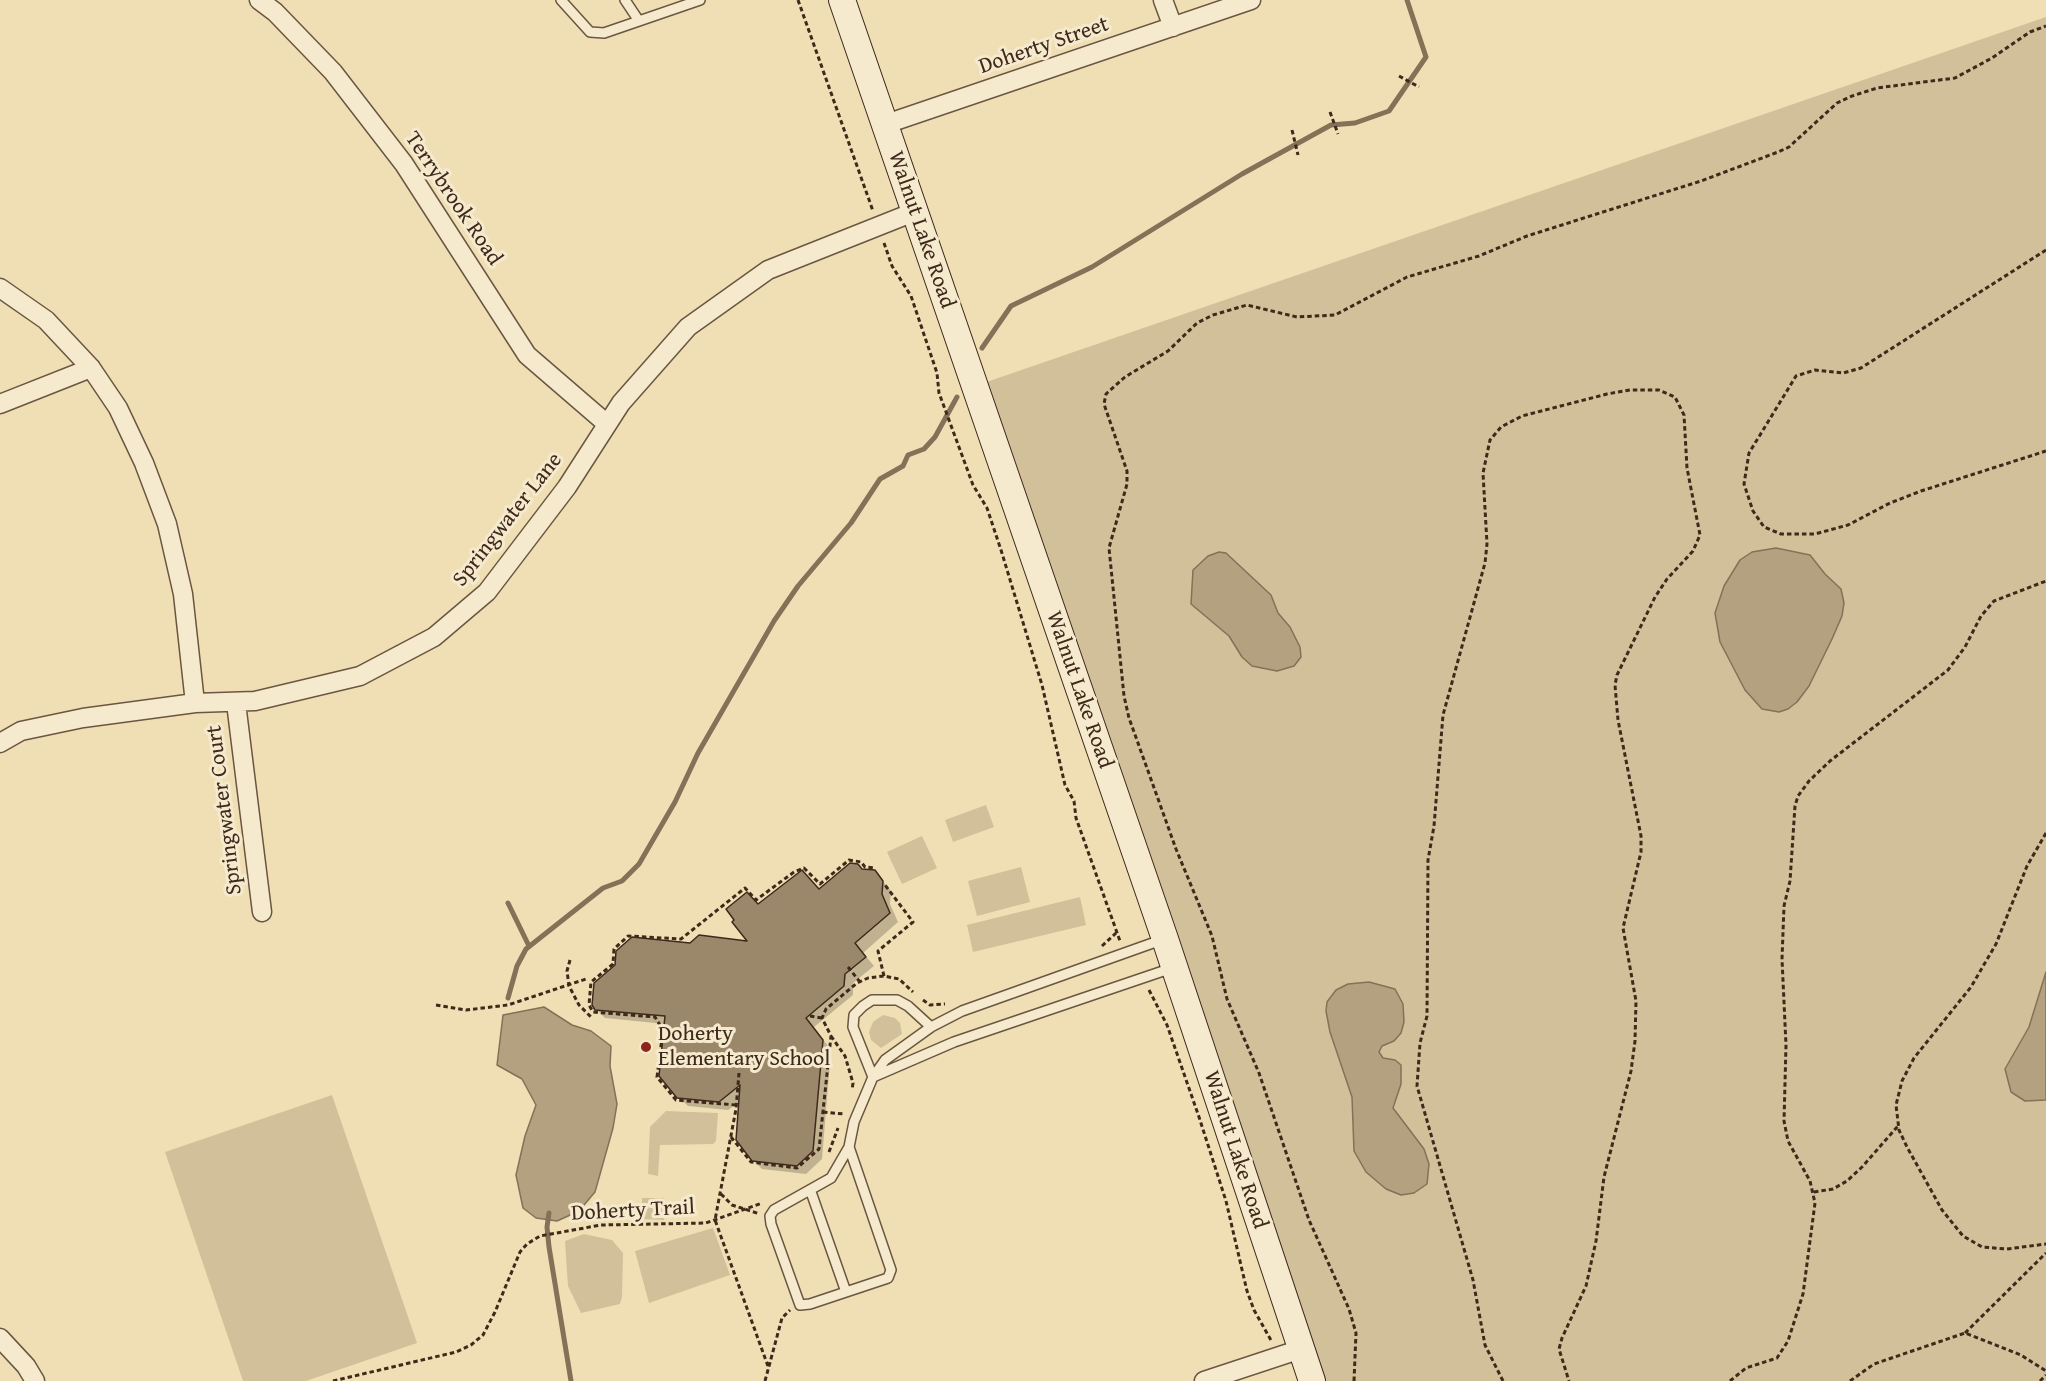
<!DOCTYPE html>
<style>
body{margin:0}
canvas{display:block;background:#f0dfb4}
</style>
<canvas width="2046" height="1381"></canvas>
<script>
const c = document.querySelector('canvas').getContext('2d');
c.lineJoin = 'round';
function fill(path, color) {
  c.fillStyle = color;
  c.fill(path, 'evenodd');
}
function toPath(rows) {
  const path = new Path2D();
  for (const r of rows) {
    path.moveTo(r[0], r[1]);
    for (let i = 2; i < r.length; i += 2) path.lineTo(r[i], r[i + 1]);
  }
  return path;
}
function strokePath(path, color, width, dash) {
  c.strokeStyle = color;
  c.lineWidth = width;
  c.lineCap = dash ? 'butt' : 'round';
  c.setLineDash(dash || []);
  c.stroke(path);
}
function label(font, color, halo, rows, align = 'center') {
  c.font = font + ' "Gentium Book Plus",serif';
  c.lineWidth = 6;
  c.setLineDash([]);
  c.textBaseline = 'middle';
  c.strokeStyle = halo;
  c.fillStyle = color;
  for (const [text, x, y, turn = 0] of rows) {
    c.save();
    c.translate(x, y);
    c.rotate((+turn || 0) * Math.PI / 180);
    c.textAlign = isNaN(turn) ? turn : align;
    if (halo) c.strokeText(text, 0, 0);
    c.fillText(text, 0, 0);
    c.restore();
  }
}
const green = toPath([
 [2046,17,2046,1381,1317,1381,975,386],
 [986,805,994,827,953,842,945,820],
 [922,836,937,868,902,884,887,852],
 [1021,867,1030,902,977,916,968,881],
 [1080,897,1086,925,973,952,967,925],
 [883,1015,895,1018,900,1023,902,1034,881,1048,871,1040,869,1032,873,1022],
 [332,1095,417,1343,306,1381,243,1381,165,1152],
 [666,1111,718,1113,716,1141,713,1144,660,1145,658,1176,648,1174,650,1127],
 [642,1198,664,1198,664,1220,642,1219],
 [713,1228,730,1275,649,1303,635,1251],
 [584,1234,612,1240,623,1253,622,1297,620,1304,581,1313,568,1286,565,1241]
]);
const water = toPath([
 [1776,548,1810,555,1825,574,1841,589,1844,603,1842,616,1832,639,1809,686,1797,702,1788,709,1779,712,1762,709,1745,690,1720,642,1715,613,1724,586,1740,560,1752,552,1776,548],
 [1219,552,1226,553,1271,595,1278,613,1290,627,1300,647,1301,657,1294,666,1277,671,1252,666,1242,657,1229,636,1191,604,1193,570,1208,556,1219,552],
 [2046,972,2046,1100,2025,1101,2011,1092,2005,1069,2029,1027,2046,972],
 [1369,982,1395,989,1403,1004,1404,1022,1401,1033,1394,1041,1382,1046,1379,1052,1383,1058,1395,1060,1401,1065,1401,1084,1393,1108,1424,1149,1429,1164,1427,1184,1414,1193,1401,1195,1386,1189,1366,1172,1354,1151,1352,1097,1330,1032,1326,1011,1327,1002,1336,990,1348,984,1369,982],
 [544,1007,572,1025,591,1031,611,1046,610,1066,617,1104,613,1128,595,1192,579,1211,557,1221,536,1218,523,1208,516,1175,525,1136,536,1105,522,1079,497,1065,503,1015,544,1007]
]);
const shadow = toPath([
 [863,871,875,872,891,891,890,904,898,922,863,953,874,966,853,983,853,995,814,1027,831,1050,822,1159,806,1174,762,1169,753,1160,741,1101,728,1110,688,1106,678,1096,665,1024,605,1018,596,1009,690,944,751,943,758,906,819,890]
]);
const stream = toPath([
 [982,348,1011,306,1092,267,1242,174,1331,125,1355,123,1389,111,1426,57,1407,0],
 [508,903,529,946],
 [508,998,517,966,526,949,603,888,622,881,639,864,675,802,698,753,774,621,798,586,851,523,880,479,903,466,908,455,924,449,935,437,957,397],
 [549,1213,547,1227,549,1247,571,1381]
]);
const building = toPath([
 [850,863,858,864,862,869,875,870,883,881,882,894,890,913,855,943,866,957,845,974,844,986,806,1018,823,1040,813,1151,797,1166,752,1161,736,1140,740,1085,719,1102,677,1098,659,1076,665,1016,595,1010,592,1005,594,983,615,965,616,951,632,937,690,943,699,935,747,941,732,922,734,920,726,909,747,892,758,904,802,870,819,889,850,863]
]);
const path = toPath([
 [798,0,873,211],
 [1399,76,1419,87],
 [1330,112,1338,134],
 [1292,130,1298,155],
 [884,243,892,266,911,296,937,373,939,393,973,485,987,508,1001,550,1042,685,1065,785,1074,801,1076,818,1120,941],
 [2046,250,1861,368,1843,373,1815,370,1796,376,1749,453,1744,484,1753,511,1764,527,1781,534,1815,534,1848,525,1890,503,1921,491,2046,451],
 [2046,833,2027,866,1996,944,1971,987,1914,1058,1902,1081,1896,1105,1899,1130,1907,1147,1942,1210,1963,1236,1982,1247,2007,1249,2046,1244],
 [1102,946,1116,933],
 [570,960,567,971,569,986,579,1005,591,1017],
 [848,967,860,982],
 [884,976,878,951,913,922,885,885],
 [1149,990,1167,1025,1199,1117,1226,1201,1247,1291,1254,1310,1272,1342],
 [923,1000,930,1005,945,1004],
 [436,1005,466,1010,508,1005,586,979],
 [810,1016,822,1018],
 [831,1036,845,1056,853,1083,852,1090],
 [739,1073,736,1109,715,1220,769,1369],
 [736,1105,676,1100,657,1077,663,1030,655,1017,593,1012,589,1005,591,982,613,964,614,949,628,936,681,939,745,888,756,900,794,872,804,868,820,884,849,860,861,862,865,867,875,868],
 [823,1112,844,1114],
 [731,1137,751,1162,797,1168,819,1149,831,1036,822,1018,826,1009,857,983,868,978,884,976,899,979,913,992],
 [829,1152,838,1128],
 [1814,1192,1833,1189,1847,1181,1862,1167,1898,1126],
 [721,1194,732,1205,760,1214],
 [1965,1333,2046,1253],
 [333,1381,456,1352,471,1345,483,1335,495,1312,520,1252,527,1244,540,1236,601,1225,706,1223,762,1203],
 [765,1381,782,1318,790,1310],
 [1354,1381,1356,1333,1349,1309,1309,1220,1259,1073,1227,999,1212,936,1176,849,1129,718,1124,696,1109,548,1127,484,1127,471,1104,404,1106,394,1125,377,1168,351,1197,323,1213,315,1247,305,1297,317,1335,315,1407,277,1479,256,1527,236,1701,181,1778,152,1789,147,1837,103,1852,96,1877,88,1955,78,1992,58,2030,32,2046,26],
 [1503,1381,1485,1345,1473,1280,1417,1086,1420,1043,1427,1016,1428,860,1434,826,1443,715,1485,563,1487,544,1483,473,1490,440,1501,427,1522,416,1607,394,1630,390,1659,390,1675,397,1684,415,1687,468,1700,535,1693,551,1667,579,1655,597,1617,675,1615,685,1618,720,1641,836,1641,852,1623,928,1636,1001,1635,1041,1631,1071,1604,1177,1596,1241,1586,1286,1562,1338,1559,1349,1569,1381],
 [1730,1381,1746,1368,1777,1358,1788,1341,1803,1294,1815,1203,1810,1181,1788,1141,1784,1121,1786,1045,1782,959,1784,906,1790,881,1795,806,1798,796,1809,781,1830,761,1948,670,1965,647,1981,616,1994,601,2046,581],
 [1850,1381,1874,1364,1965,1333,2021,1355,2046,1371],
 [2040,1381,2046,1375]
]);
const lane = toPath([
 [561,0,590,32,604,33,700,0],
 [625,0,639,21],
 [873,1077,954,1042,1172,968],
 [873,1077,853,1027,854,1015,863,1006,872,1000,897,1000,908,1006,931,1027],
 [849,1147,891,1270,888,1278,810,1304,800,1305,771,1224,770,1216,774,1210,831,1178,849,1147,854,1122,873,1077,885,1060,931,1027,962,1011,1164,939],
 [811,1192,846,1292]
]);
const street = toPath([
 [259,0,275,12,333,72,404,164,527,355,607,424],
 [1163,0,1173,27],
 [886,124,1251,0],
 [0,288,46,320,91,368,118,408,144,463,167,524,183,594,195,703],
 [0,404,91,368],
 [236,703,262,912],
 [0,743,21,731,83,718,195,703,255,701,360,676,434,637,487,592,567,487,621,403,688,327,768,270,914,212],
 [0,1338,26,1366,35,1381],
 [1204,1381,1301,1349]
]);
const secondary = toPath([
 [842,0,1165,939,1312,1381]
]);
const markers = [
 [646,1047,6,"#8f2418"]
];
const streetNames = [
 ["Doherty Street",1044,46,-19],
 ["Terrybrook Road",453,199,56],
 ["Walnut Lake Road",921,230,71],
 ["Springwater Lane",508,520,-52],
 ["Walnut Lake Road",1079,690,71],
 ["Springwater Court",225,810,-97],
 ["Walnut Lake Road",1235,1150,72],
 ["Doherty Trail",633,1211,-3]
];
const poiNames = [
 ["Doherty",658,1034],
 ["Elementary School",658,1059]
];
fill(green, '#d2c09a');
fill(water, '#b3a180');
strokePath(water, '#847158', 1.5);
fill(shadow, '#0003');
strokePath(stream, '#847158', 5);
fill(building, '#9b886b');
strokePath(building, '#3e291b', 1.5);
strokePath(lane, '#6a5641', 12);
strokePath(street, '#6a5641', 21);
strokePath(secondary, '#3e291b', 28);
strokePath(path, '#3e291b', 3, [4.5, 3]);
strokePath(lane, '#f5eace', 9);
strokePath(street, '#f5eace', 18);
strokePath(secondary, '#f5eace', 26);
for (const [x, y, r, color] of markers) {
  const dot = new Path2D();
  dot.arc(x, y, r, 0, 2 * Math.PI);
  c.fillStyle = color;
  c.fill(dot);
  strokePath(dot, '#f5eace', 2);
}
label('22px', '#3e291b', '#f5eace', streetNames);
label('22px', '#3e291b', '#f5eace', poiNames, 'left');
</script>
